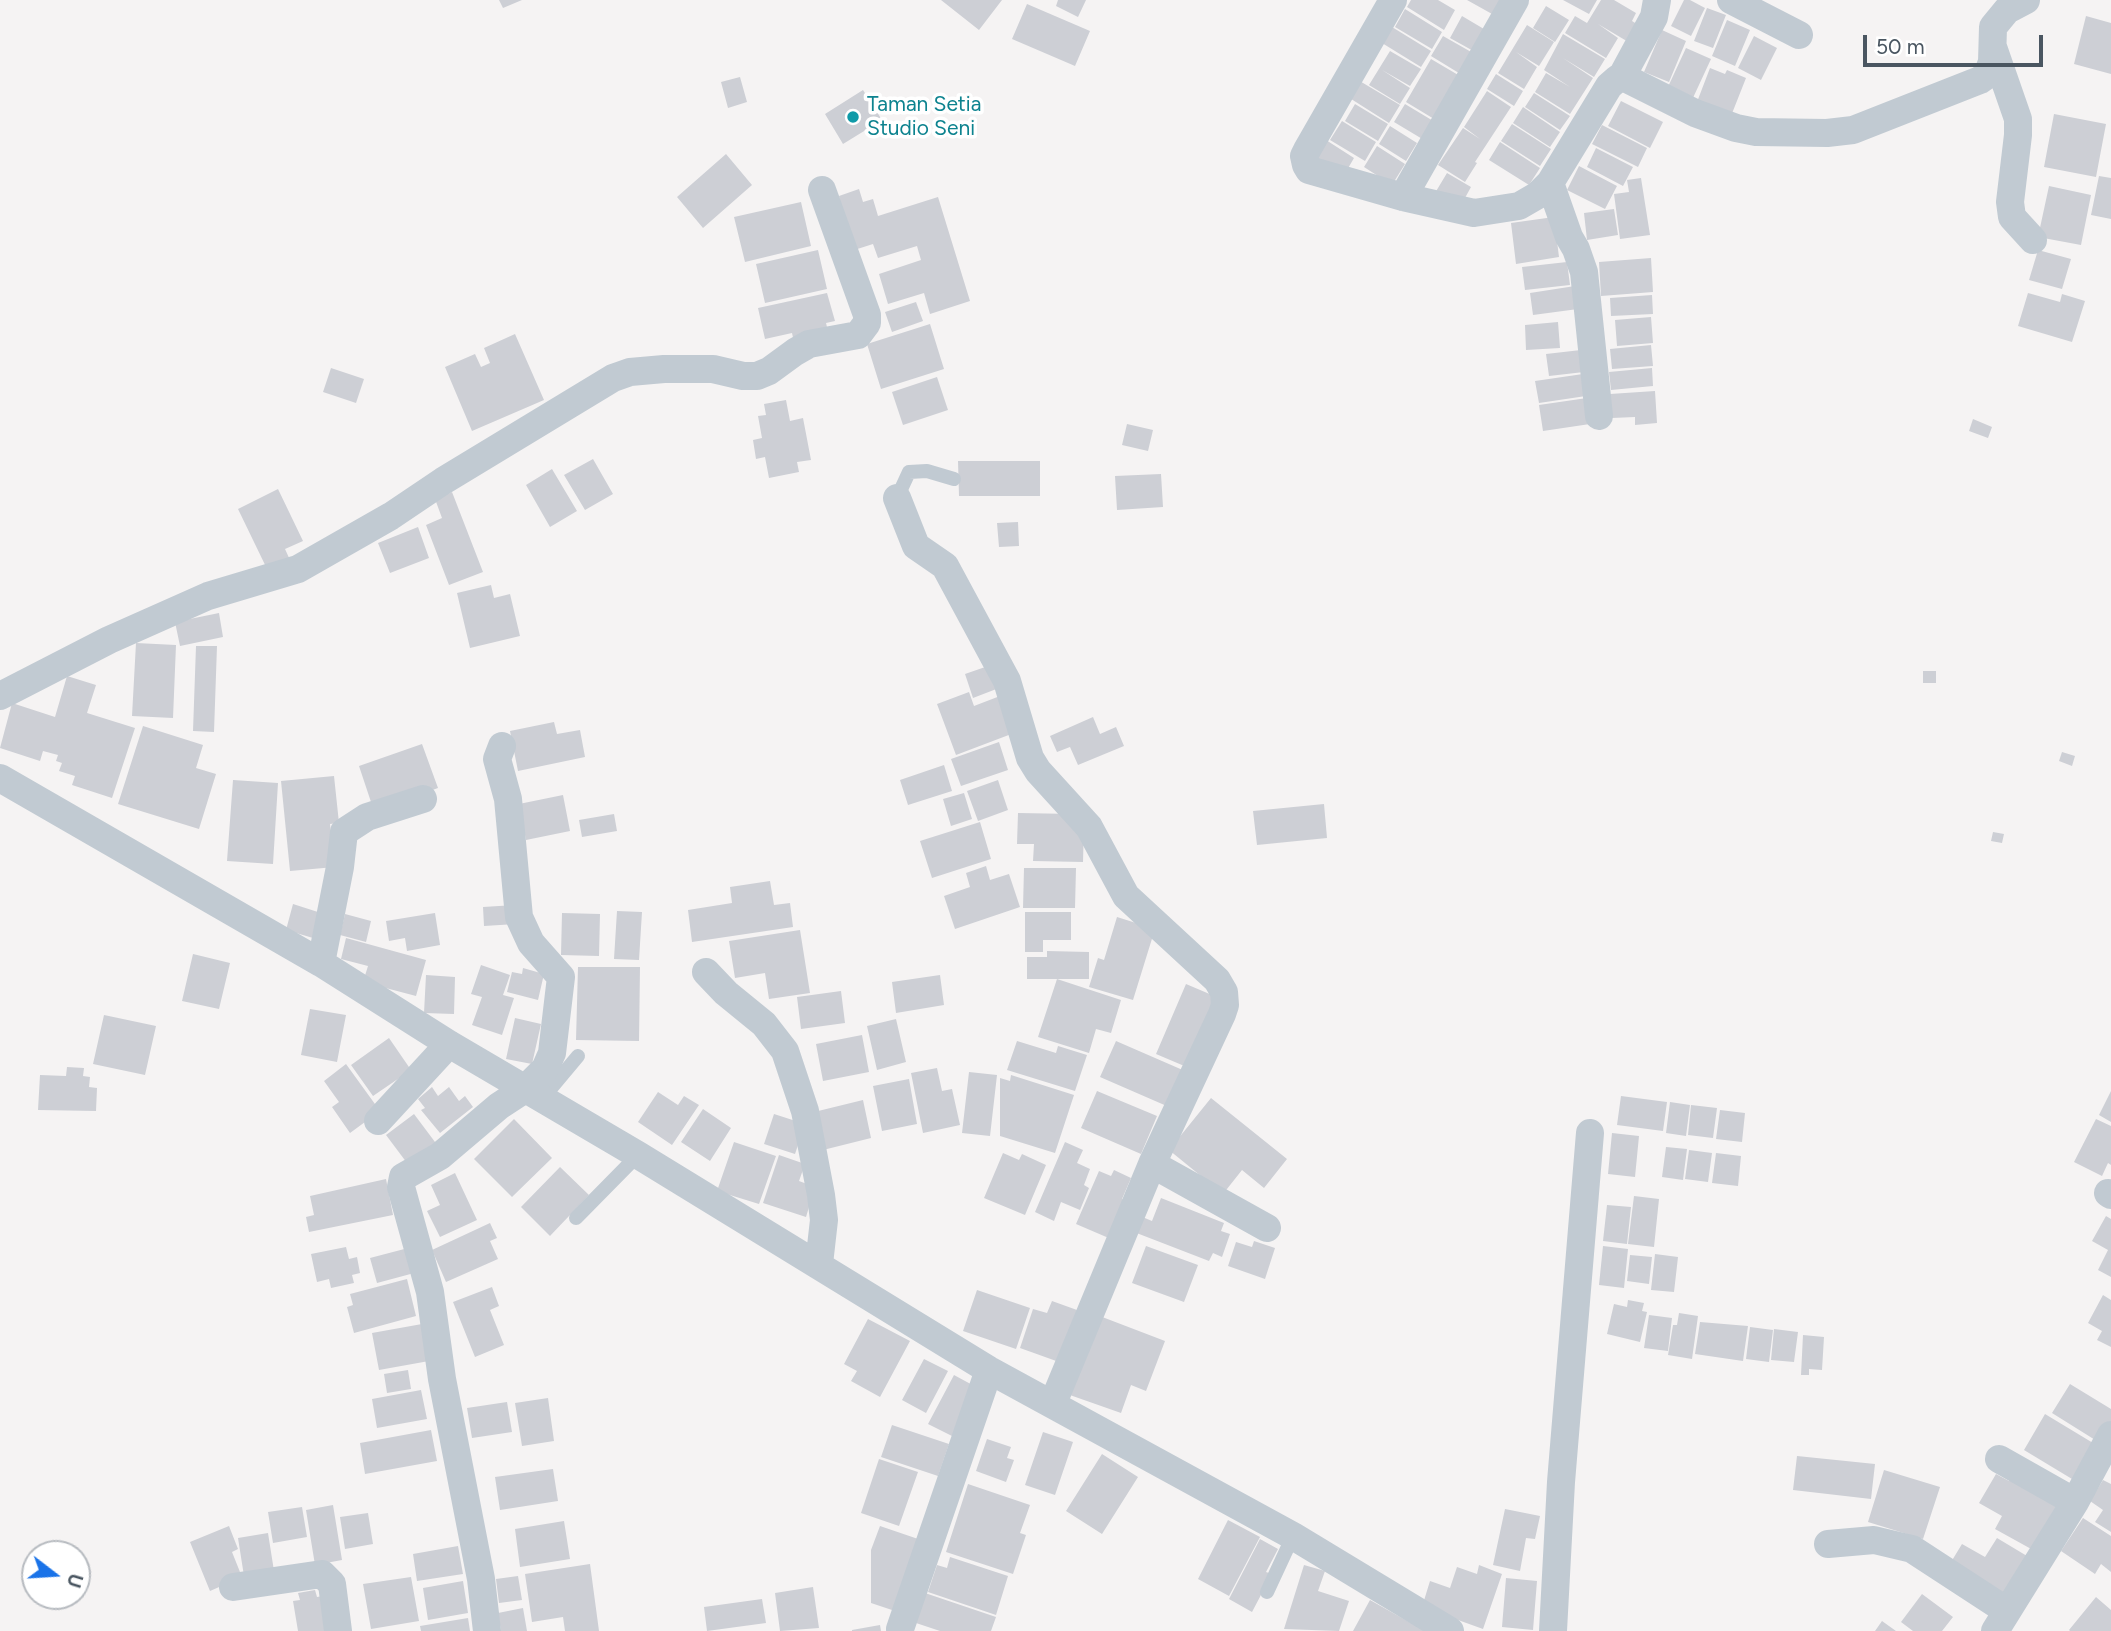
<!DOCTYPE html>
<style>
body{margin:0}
#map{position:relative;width:2111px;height:1631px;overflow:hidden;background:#f5f3f3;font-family:Figtree,sans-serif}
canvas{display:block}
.north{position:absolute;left:21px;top:1540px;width:70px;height:70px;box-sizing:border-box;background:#fff;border:2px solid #b7bbc0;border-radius:50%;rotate:107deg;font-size:19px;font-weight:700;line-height:28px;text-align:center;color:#4a5661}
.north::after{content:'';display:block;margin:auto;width:24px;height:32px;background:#1a73e8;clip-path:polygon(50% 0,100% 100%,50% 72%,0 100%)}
.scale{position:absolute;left:1863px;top:35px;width:180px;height:32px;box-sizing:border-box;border:4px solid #4a5661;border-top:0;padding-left:9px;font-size:21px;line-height:24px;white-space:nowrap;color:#4a5661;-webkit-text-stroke:5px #fff;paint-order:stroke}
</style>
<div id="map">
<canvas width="2111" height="1631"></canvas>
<div class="north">U</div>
<div class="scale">50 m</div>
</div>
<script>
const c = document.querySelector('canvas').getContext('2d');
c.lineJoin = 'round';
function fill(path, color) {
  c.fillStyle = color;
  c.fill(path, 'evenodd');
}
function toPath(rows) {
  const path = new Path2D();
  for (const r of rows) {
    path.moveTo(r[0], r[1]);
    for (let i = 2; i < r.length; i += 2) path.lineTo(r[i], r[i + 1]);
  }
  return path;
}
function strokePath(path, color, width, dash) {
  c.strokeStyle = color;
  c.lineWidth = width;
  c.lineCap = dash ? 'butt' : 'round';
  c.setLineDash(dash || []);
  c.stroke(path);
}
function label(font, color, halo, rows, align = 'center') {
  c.font = font + ' Figtree,sans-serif';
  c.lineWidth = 7;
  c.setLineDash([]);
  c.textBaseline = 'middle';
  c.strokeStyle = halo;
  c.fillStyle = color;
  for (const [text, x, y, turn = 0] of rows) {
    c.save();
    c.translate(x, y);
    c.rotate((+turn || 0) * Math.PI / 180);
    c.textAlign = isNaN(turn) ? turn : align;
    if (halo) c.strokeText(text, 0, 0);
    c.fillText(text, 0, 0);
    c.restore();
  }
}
const building = toPath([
 [499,0,522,0,503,8],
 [941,0,1002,0,979,30],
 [1058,0,1086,0,1078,17,1056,6],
 [1411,0,1438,0,1455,10,1444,30,1407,7],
 [1467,0,1512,0,1501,19],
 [1563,0,1597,0,1589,14],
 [1601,0,1614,0,1636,13,1632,21,1640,26,1630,43,1598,24,1618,38,1606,58,1565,33,1575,16,1587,23],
 [1684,0,1690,0,1705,8,1691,36,1671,26],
 [1027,4,1090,31,1075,66,1012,39],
 [1546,6,1569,20,1555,42,1533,28],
 [1707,8,1726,15,1713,48,1694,41],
 [1405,9,1442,32,1432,49,1395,27],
 [1462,16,1489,32,1477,53,1450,38],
 [2086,16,2111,23,2111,74,2074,64],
 [1727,20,1750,30,1735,66,1712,56],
 [1527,25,1554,42,1539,66,1516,52,1537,67,1524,89,1498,73],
 [1392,27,1431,51,1421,67,1382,43],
 [1662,30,1686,41,1669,82,1644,72],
 [1563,34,1605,59,1594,77,1563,58,1593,78,1570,114,1535,92,1546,73,1570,87,1544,70],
 [1443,36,1480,57,1467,78,1431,56],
 [1754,36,1777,48,1761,80,1738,68],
 [1686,48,1711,59,1692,100,1667,89],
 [1390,51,1421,69,1410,86,1382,70,1410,88,1400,104,1369,85],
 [1431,59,1465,79,1439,122,1406,102],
 [1710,68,1725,74,1727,70,1746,78,1731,116,1697,102],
 [1496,74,1523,91,1514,106,1487,89],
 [740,77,747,102,728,108,721,82],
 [1358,80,1400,105,1389,123,1348,97],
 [863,90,882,120,843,144,825,114],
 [1487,91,1511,107,1475,162,1477,163,1465,182,1438,165,1463,128,1480,139,1464,127],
 [1534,93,1570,116,1560,130,1525,107],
 [1621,101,1663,122,1650,148,1608,126],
 [1355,104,1388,124,1378,141,1345,121],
 [1405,104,1440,125,1429,143,1394,122],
 [1523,107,1560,132,1550,147,1513,123],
 [2054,114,2106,124,2096,177,2044,167],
 [1342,121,1376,142,1365,161,1330,140],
 [1512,124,1551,149,1540,166,1501,141],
 [1602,125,1647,148,1638,167,1592,144],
 [1390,126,1417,143,1406,161,1379,144],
 [1326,140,1354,158,1343,177,1314,159],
 [1500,142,1540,168,1529,185,1489,160],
 [1377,146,1405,164,1392,185,1364,167],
 [1596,148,1633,167,1623,186,1587,167],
 [726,154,752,185,703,228,677,197],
 [1579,166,1617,186,1605,209,1567,190],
 [1447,173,1471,187,1460,207,1435,193],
 [2099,176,2111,178,2111,219,2091,215],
 [1641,178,1650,235,1620,239,1614,194,1629,192,1627,180],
 [2049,186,2091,195,2081,245,2038,237],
 [859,189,863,202,873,199,878,216,938,197,970,301,930,314,924,293,888,304,879,274,921,260,917,246,878,258,873,244,848,252,839,196],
 [801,202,811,246,745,262,734,217],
 [1614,209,1618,235,1587,240,1584,213],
 [1554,217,1559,257,1516,264,1511,223],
 [818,250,827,289,765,303,756,264],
 [2038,250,2071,259,2062,289,2029,280],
 [1651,258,1653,292,1601,296,1599,262],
 [1567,262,1570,285,1525,290,1522,267],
 [1575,286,1578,309,1533,315,1530,293],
 [827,293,835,321,826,323,829,335,794,342,792,333,765,339,758,308],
 [2028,293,2060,302,2062,294,2085,301,2072,342,2018,326],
 [1652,295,1653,314,1611,316,1610,298],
 [916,302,923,321,892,332,885,312],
 [1651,317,1653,343,1617,346,1615,320],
 [1558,322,1560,348,1526,350,1525,325],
 [930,324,944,369,881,389,867,344],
 [515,334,544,400,472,431,445,367,475,354,481,367,490,363,484,348],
 [1651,345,1653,366,1612,369,1610,349],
 [1581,350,1584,372,1549,376,1546,354],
 [331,368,364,379,356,403,323,392],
 [1652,368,1653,386,1611,390,1609,372],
 [1583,374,1586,396,1539,403,1535,381],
 [937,377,948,410,903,425,892,392],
 [1655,391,1657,423,1635,425,1635,417,1612,418,1610,394],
 [1587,398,1590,424,1543,431,1539,405],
 [786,400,790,421,803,418,811,460,797,462,799,472,769,478,765,457,756,459,753,440,762,438,758,416,766,415,764,404],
 [1973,419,1992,427,1988,438,1969,431],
 [1127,424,1153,430,1148,451,1122,445],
 [593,459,613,494,585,510,564,475],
 [958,461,1040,461,1040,496,959,496],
 [552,469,577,511,550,527,526,485],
 [1161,474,1163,507,1117,510,1115,476],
 [278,489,303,541,285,549,290,560,268,571,238,509],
 [452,492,483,572,449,585,426,525,442,518,435,499],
 [1018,522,1019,546,999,547,997,523],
 [418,527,429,558,390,573,378,543],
 [491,585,494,598,510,594,520,636,470,648,457,593],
 [219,613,223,637,180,646,175,622],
 [136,643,176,645,173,718,132,716],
 [196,646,217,646,214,732,193,731],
 [991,665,999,688,973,698,965,674],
 [1923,671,1936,671,1936,683,1923,683],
 [67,676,96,685,87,713,135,728,112,798,72,785,75,776,59,771,62,763,56,761,58,755,43,751,40,761,0,748,12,703,55,717],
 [969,692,974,706,1000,696,1014,733,956,755,937,704],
 [1093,717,1100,734,1116,727,1124,746,1078,765,1070,747,1057,752,1050,736],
 [554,722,557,734,580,730,585,757,518,771,510,731],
 [143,726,203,745,196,768,216,774,199,829,118,804],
 [999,742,1008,770,961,786,951,759],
 [422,744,438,788,374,811,359,766],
 [2062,752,2075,756,2072,766,2059,761],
 [944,765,952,791,908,805,900,780],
 [334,776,339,823,330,824,335,867,290,871,281,781],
 [233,780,278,783,273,864,227,861],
 [998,780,1008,810,978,821,967,791],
 [964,793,972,819,951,826,943,799],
 [563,795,570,831,526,840,519,804],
 [1324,804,1327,838,1257,845,1253,811],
 [1018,813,1074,814,1084,824,1083,862,1033,861,1034,844,1017,844],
 [614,814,617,831,582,837,579,820],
 [980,822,991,859,932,878,920,841],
 [1993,832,2004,834,2002,843,1991,841],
 [986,866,990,880,1009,874,1020,907,955,929,944,896,970,887,966,873],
 [1024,868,1076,868,1075,908,1023,908],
 [770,881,774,905,790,903,793,927,692,942,688,910,732,903,730,887],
 [293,904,321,913,313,938,286,930],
 [515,905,516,924,484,926,483,907],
 [617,911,642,912,639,960,614,959],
 [1025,912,1071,912,1071,940,1043,940,1043,952,1025,952],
 [435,913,440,945,407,951,405,938,389,941,386,921],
 [562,913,600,914,599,956,561,955],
 [345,914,371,921,366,942,340,935],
 [1117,917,1155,929,1133,1000,1089,987,1098,958,1104,960],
 [800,930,810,993,769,999,765,973,735,978,729,941],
 [346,938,426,960,416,996,363,982,368,966,341,959],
 [1047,951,1089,952,1089,979,1027,979,1027,957,1047,957],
 [193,954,230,963,219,1009,182,1001],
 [481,965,510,975,503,995,514,998,502,1035,472,1025,482,997,471,994],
 [578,967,640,967,639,1041,576,1040],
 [523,968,544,974,538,1000,507,992,512,972,522,974],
 [426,975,455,977,454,1014,424,1013],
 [940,975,944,1005,896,1013,892,982],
 [1057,979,1121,1000,1111,1033,1096,1029,1089,1053,1038,1037],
 [1186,984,1219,998,1189,1068,1156,1054],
 [841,991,845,1023,801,1029,797,997],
 [310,1009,346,1015,337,1062,301,1055],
 [104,1015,156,1026,145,1075,93,1064],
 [515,1018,541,1024,532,1064,506,1059],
 [896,1019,906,1062,877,1070,867,1026],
 [862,1035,869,1072,823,1081,816,1044],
 [389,1038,411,1070,373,1096,351,1065],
 [1017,1041,1056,1053,1058,1046,1087,1055,1075,1091,1007,1070],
 [1116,1041,1185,1071,1169,1107,1100,1077],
 [346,1064,380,1111,350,1133,332,1107,339,1102,324,1081],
 [67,1067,84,1068,83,1076,90,1077,89,1087,97,1088,96,1111,38,1110,40,1075,66,1076],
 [937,1068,942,1091,952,1089,960,1125,923,1133,911,1073],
 [969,1072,997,1075,990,1136,962,1133],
 [1011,1075,1074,1095,1055,1153,1000,1136,1000,1078,1010,1081],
 [909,1079,917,1124,882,1131,873,1086],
 [432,1087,438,1096,449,1087,459,1101,465,1096,473,1107,440,1133,421,1110,425,1108,418,1099],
 [1097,1091,1157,1116,1141,1154,1081,1128],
 [2111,1091,2111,1122,2099,1115],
 [658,1092,678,1105,684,1096,699,1105,672,1145,638,1122],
 [1621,1096,1667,1102,1663,1131,1617,1125],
 [1211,1098,1287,1159,1264,1188,1242,1170,1223,1194,1169,1150],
 [863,1100,871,1138,819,1151,810,1113],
 [1670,1102,1690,1105,1686,1136,1666,1133],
 [1691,1105,1717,1108,1713,1138,1688,1135],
 [703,1109,731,1128,710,1161,681,1142],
 [1720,1110,1745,1113,1742,1142,1716,1139],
 [414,1114,441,1150,413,1171,386,1135],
 [774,1114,805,1124,795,1154,764,1144],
 [514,1119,552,1158,512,1197,474,1159],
 [2096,1119,2111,1126,2111,1165,2108,1163,2102,1176,2074,1162],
 [1612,1133,1639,1136,1635,1177,1608,1174],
 [734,1142,776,1156,759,1204,717,1191],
 [1065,1142,1083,1150,1077,1163,1090,1169,1084,1185,1089,1188,1080,1210,1061,1202,1054,1221,1035,1212],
 [1666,1147,1687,1149,1683,1180,1662,1177],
 [1689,1150,1712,1153,1708,1182,1685,1179],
 [1003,1153,1019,1160,1022,1154,1046,1165,1025,1215,984,1198],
 [1716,1153,1741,1156,1738,1186,1712,1183],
 [779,1155,805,1164,799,1181,815,1187,806,1217,763,1203],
 [560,1167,589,1195,550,1236,521,1207],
 [1114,1170,1131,1178,1122,1199,1127,1202,1111,1239,1076,1224,1099,1171,1111,1176],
 [455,1173,477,1220,440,1237,427,1211,440,1205,431,1185],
 [386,1179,393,1215,309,1232,306,1217,314,1215,310,1196],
 [1634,1196,1659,1199,1654,1247,1628,1244],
 [1161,1198,1224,1223,1221,1231,1230,1234,1222,1257,1213,1253,1209,1261,1134,1232,1140,1216,1152,1221],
 [1607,1205,1631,1207,1627,1244,1603,1241],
 [2106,1216,2111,1219,2111,1277,2098,1270,2108,1250,2092,1241],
 [490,1223,497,1238,490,1241,498,1259,446,1282,432,1250],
 [1254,1241,1275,1248,1265,1279,1228,1266,1236,1242,1252,1247],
 [1146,1246,1198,1265,1184,1302,1132,1283],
 [1603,1246,1628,1249,1624,1288,1599,1285],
 [346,1247,349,1259,357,1257,360,1273,352,1275,354,1283,331,1288,329,1279,317,1282,311,1254],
 [412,1247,418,1272,377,1283,370,1258],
 [1655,1254,1678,1257,1674,1292,1651,1290],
 [1630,1255,1652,1257,1649,1284,1627,1281],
 [407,1279,416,1316,354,1333,347,1307,353,1305,350,1294],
 [492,1287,499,1306,490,1310,504,1345,475,1357,453,1302],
 [977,1290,1030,1308,1016,1349,963,1331],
 [2103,1295,2111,1300,2111,1347,2097,1340,2102,1331,2088,1323],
 [1628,1300,1644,1303,1642,1311,1647,1312,1640,1342,1607,1334,1614,1304,1627,1307],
 [1052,1301,1077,1310,1059,1362,1020,1348,1033,1309,1047,1313],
 [1679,1313,1698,1316,1692,1359,1668,1355,1673,1325,1677,1325],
 [1097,1315,1165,1341,1146,1391,1131,1385,1121,1413,1067,1394],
 [1649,1315,1672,1318,1668,1351,1644,1348],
 [868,1319,910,1341,880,1397,851,1381,857,1371,844,1364],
 [1700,1322,1748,1326,1743,1361,1695,1354],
 [422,1324,429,1361,379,1370,372,1333],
 [1750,1327,1773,1330,1769,1362,1746,1359],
 [1774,1329,1798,1332,1794,1362,1771,1360],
 [1803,1335,1824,1337,1822,1370,1809,1369,1809,1375,1801,1375],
 [924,1359,948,1371,926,1413,902,1400],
 [408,1370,411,1389,387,1393,384,1374],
 [954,1375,978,1388,952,1436,928,1424],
 [2070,1384,2111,1409,2111,1426,2100,1443,2052,1413],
 [421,1390,427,1419,377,1428,372,1399],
 [548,1398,554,1441,522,1446,515,1403],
 [507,1402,512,1432,472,1438,467,1408],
 [2045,1414,2098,1446,2077,1482,2024,1450],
 [892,1425,949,1444,938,1476,881,1457],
 [431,1430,437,1461,365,1474,360,1443],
 [1043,1432,1073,1442,1055,1495,1025,1485],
 [987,1439,1011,1447,1007,1458,1014,1460,1006,1482,976,1471],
 [1102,1454,1138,1477,1102,1534,1066,1511],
 [1797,1456,1875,1464,1871,1499,1793,1490],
 [879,1459,918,1472,899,1526,861,1513],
 [553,1469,558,1501,500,1510,495,1477],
 [1884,1470,1940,1487,1923,1539,1868,1522],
 [1996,1474,2009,1481,2012,1476,2059,1503,2033,1550,1995,1529,2002,1516,1979,1503],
 [2103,1480,2111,1484,2111,1532,2095,1522,2103,1510,2090,1501],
 [968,1484,1030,1505,1020,1533,1026,1535,1013,1574,946,1552],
 [333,1505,342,1560,315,1565,306,1510],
 [302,1507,307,1537,273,1543,268,1512],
 [1505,1509,1540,1516,1535,1539,1526,1538,1520,1571,1493,1565],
 [368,1513,373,1544,345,1549,340,1517],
 [2083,1518,2111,1536,2111,1572,2101,1564,2095,1574,2061,1551],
 [1228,1520,1260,1537,1229,1596,1198,1579],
 [564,1521,570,1559,520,1567,515,1529],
 [229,1526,238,1549,232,1552,242,1577,210,1591,190,1542],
 [880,1526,924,1541,901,1613,871,1603,871,1550],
 [268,1533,274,1571,244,1576,238,1538],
 [1997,1538,2027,1556,2002,1599,1948,1567,1962,1544,1985,1557],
 [1260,1539,1278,1549,1266,1572,1272,1574,1252,1612,1229,1599],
 [458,1546,463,1574,417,1581,413,1554],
 [950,1557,1008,1576,996,1615,928,1592,937,1565,947,1568],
 [590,1564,599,1631,565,1631,563,1617,532,1622,525,1574],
 [1304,1565,1325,1571,1318,1591,1349,1601,1339,1631,1284,1629],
 [1479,1565,1502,1574,1483,1629,1422,1607,1430,1581,1450,1588,1457,1567,1477,1574],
 [518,1576,522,1600,499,1603,496,1579],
 [411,1577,419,1621,371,1629,363,1584],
 [1506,1578,1537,1581,1533,1630,1502,1627],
 [463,1581,468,1613,428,1620,423,1588],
 [813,1587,819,1628,780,1631,775,1593],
 [315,1590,317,1597,328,1595,334,1631,298,1631,293,1601,300,1600,298,1593],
 [925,1593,996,1617,991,1631,940,1631,916,1623],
 [1922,1594,1953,1617,1942,1631,1913,1631,1901,1622],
 [2096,1597,2111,1610,2111,1631,2070,1631,2069,1630],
 [762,1599,766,1623,707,1631,704,1607],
 [1370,1600,1425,1631,1353,1631],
 [523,1608,527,1631,501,1631,498,1613],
 [468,1618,470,1631,421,1631,420,1626],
 [1882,1621,1896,1631,1875,1631],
 [880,1625,881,1631,852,1631,852,1630]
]);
const lane = toPath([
 [897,498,909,472,927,471,954,479],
 [542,1099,578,1056],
 [576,1218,638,1155],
 [1267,1592,1293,1536]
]);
const street = toPath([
 [1393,0,1307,150,1304,156,1306,165,1309,170,1403,197,1474,213,1519,206,1538,195,1550,183,1609,86,1617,79,1625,78,1695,113,1736,128,1756,132,1827,133,1853,130,1980,80,1987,75,1992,62,1993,27,2007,10,2026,0],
 [1731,0,1799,35],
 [1993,47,2018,119,2018,135,2010,202,2012,217,2033,240],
 [1621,78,1654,17,1657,0],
 [1550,183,1569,237,1576,249,1584,272,1599,416],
 [1403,197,1515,0],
 [897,498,916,546,945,566,1007,681,1030,758,1038,771,1089,827,1126,896,1217,980,1224,992,1225,1005,1222,1014,1152,1164,1053,1403],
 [0,696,109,640,208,596,298,569,391,516,443,481,613,378,630,372,664,369,713,369,743,376,757,376,769,371,795,352,809,344,858,335,867,323,867,315,822,190],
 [0,778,321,963,449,1044,638,1155,989,1370,1293,1536,1450,1631],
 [321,963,340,867,344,832,367,817,423,799],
 [706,972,726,993,764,1024,785,1051,805,1111,821,1195,824,1220,819,1264],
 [378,1121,449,1044],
 [1152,1164,1267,1228],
 [2108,1193,2111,1195],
 [1999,1459,2075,1502],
 [1828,1544,1874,1540,1912,1549,2007,1611],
 [233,1587,322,1574,332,1584,338,1631],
 [900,1629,989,1370],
 [487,1631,481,1579,442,1379,430,1292,401,1187,403,1177,440,1156,499,1106,525,1089,545,1069,552,1053,561,977,531,943,519,917,508,799,497,759,502,746],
 [1553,1631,1561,1482,1590,1133],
 [1995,1631,2075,1502,2111,1435]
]);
const markers = [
 [853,117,7,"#0f9aa8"]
];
const cultureNames = [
 ["Taman Setia",867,105],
 ["Studio Seni",867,129]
];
fill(building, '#cdcfd5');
strokePath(lane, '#c1cad2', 14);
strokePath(street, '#c1cad2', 28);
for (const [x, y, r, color] of markers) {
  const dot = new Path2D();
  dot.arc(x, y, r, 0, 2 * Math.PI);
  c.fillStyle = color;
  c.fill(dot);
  strokePath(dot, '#fff', 2.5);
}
label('21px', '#0d838f', '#fff', cultureNames, 'left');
</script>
